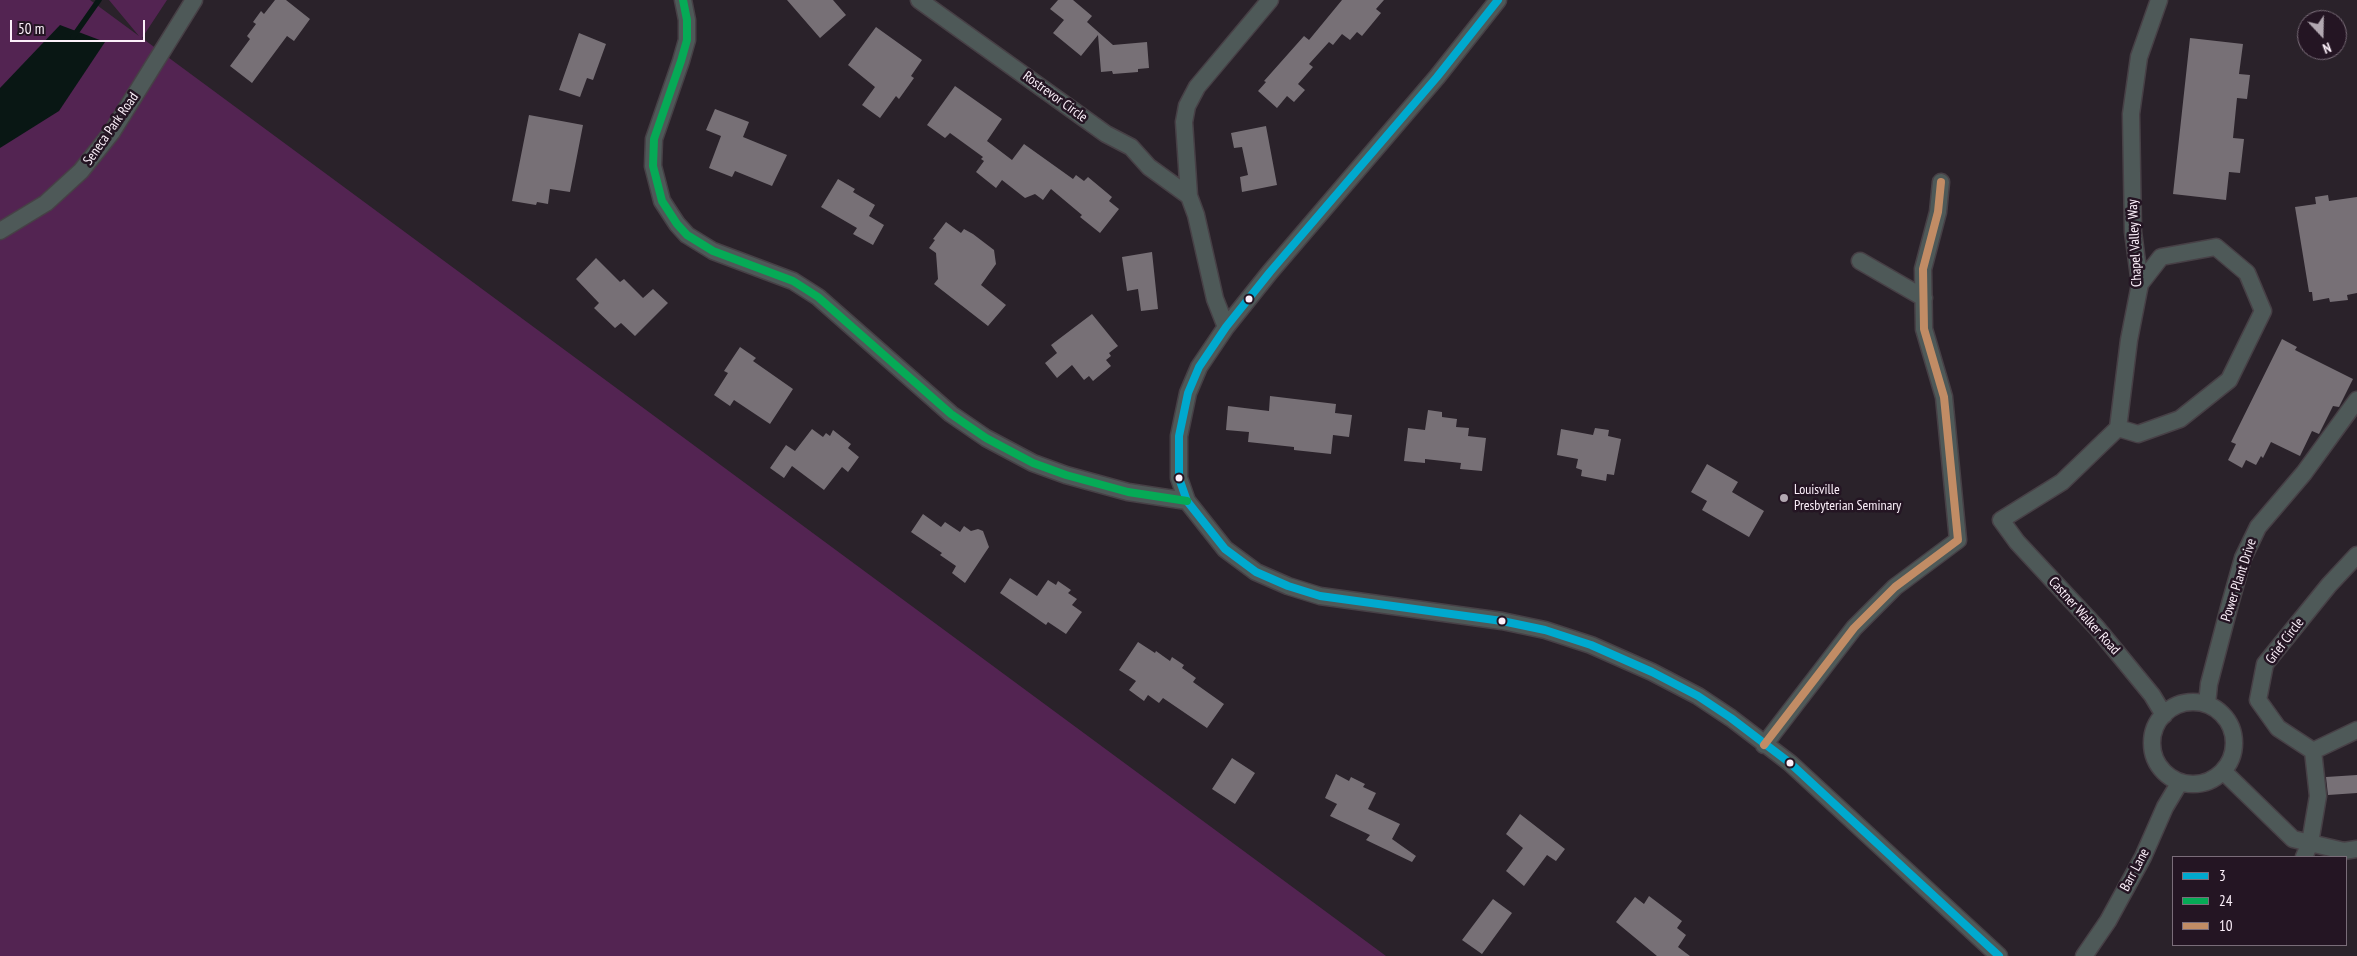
<!DOCTYPE html>
<style>
body{margin:0}
#map{position:relative;width:2357px;height:956px;overflow:hidden;background:#2a222a;font-family:"PT Sans Narrow",sans-serif}
canvas{display:block}
.legend{position:absolute;left:2172px;top:856px;width:175px;height:90px;box-sizing:border-box;background:#241523;border:1px solid #7a6d79;margin:0;padding:6px 9px;list-style:none;font-size:15px;color:#fcf0fa}
.legend li{display:flex;align-items:center;gap:10px;height:25px}
.legend b{width:25px;border:1px solid #7a6d79}
.north{position:absolute;left:2297px;top:10px;width:50px;height:50px;box-sizing:border-box;background:#241523;border:1px solid #7a6d79;border-radius:50%;rotate:159deg;font-size:14px;font-weight:700;line-height:20px;text-align:center;color:#fcf0fa}
.north::after{content:'';display:block;margin:auto;width:18px;height:22px;background:#b2a8b1;clip-path:polygon(50% 0,100% 100%,50% 72%,0 100%)}
.scale{position:absolute;left:10px;top:20px;width:135px;height:22px;box-sizing:border-box;border:2px solid #fcf0fa;border-top:0;padding-left:6px;font-size:15px;line-height:18px;white-space:nowrap;color:#fcf0fa;-webkit-text-stroke:4px #241523;paint-order:stroke}
</style>
<div id="map">
<canvas width="2357" height="956"></canvas>
<ul class="legend">
<li><b style="height:6px;background:#00a9ce"></b>3</li>
<li><b style="height:6px;background:#06aa56"></b>24</li>
<li><b style="height:6px;background:#c18c65"></b>10</li>
</ul>
<div class="north">N</div>
<div class="scale">50 m</div>
</div>
<script>
const c = document.querySelector('canvas').getContext('2d');
c.lineJoin = 'round';
function fill(path, color) {
  c.fillStyle = color;
  c.fill(path, 'evenodd');
}
function toPath(rows) {
  const path = new Path2D();
  for (const r of rows) {
    if (r.length === 3) {
      path.moveTo(r[0] + r[2], r[1]);
      path.arc(r[0], r[1], r[2], 0, 2 * Math.PI);
      continue;
    }
    path.moveTo(r[0], r[1]);
    for (let i = 2; i < r.length; i += 2) path.lineTo(r[i], r[i + 1]);
  }
  return path;
}
function strokePath(path, color, width, dash) {
  c.strokeStyle = color;
  c.lineWidth = width;
  c.lineCap = dash ? 'butt' : 'round';
  c.setLineDash(dash || []);
  c.stroke(path);
}
function label(font, color, halo, rows, align = 'center') {
  c.font = font + ' "PT Sans Narrow",sans-serif';
  c.lineWidth = 5;
  c.setLineDash([]);
  c.textBaseline = 'middle';
  c.strokeStyle = halo;
  c.fillStyle = color;
  for (const [text, x, y, turn = 0] of rows) {
    c.save();
    c.translate(x, y);
    c.rotate((+turn || 0) * Math.PI / 180);
    c.textAlign = isNaN(turn) ? turn : align;
    if (halo) c.strokeText(text, 0, 0);
    c.fillText(text, 0, 0);
    c.restore();
  }
}
const green = toPath([
 [0,0,90,0,139,36,109,0,167,0,142,38,1386,956,0,956]
]);
const water = toPath([
 [60,25,105,42,59,111,0,148,0,88]
]);
const stream = toPath([
 [73,37,99,0]
]);
const building = toPath([
 [275,0,286,0,310,19,294,41,287,36,252,83,230,66,250,39,247,36,256,24,253,22,261,11,264,14],
 [787,0,833,0,846,15,820,38],
 [1058,0,1073,0,1092,16,1087,22,1113,45,1147,42,1149,68,1138,69,1138,72,1113,74,1112,71,1101,72,1098,35,1081,56,1053,33,1064,20,1050,9],
 [1342,0,1384,0,1376,9,1381,13,1362,36,1357,32,1350,40,1342,34,1333,45,1329,42,1309,64,1313,67,1298,84,1305,90,1294,102,1287,96,1277,108,1258,91,1266,82,1264,81,1304,36,1309,40],
 [876,27,922,60,911,76,914,78,899,99,896,96,880,118,862,105,875,87,848,65],
 [579,33,606,44,593,80,587,78,580,97,559,90],
 [2190,38,2243,44,2239,74,2250,75,2247,99,2237,98,2233,138,2244,139,2240,173,2229,172,2226,200,2173,194],
 [955,86,1002,119,987,141,1012,160,1024,144,1073,179,1076,175,1084,181,1088,177,1112,197,1109,201,1119,209,1100,233,1080,217,1082,215,1051,189,1043,200,1035,194,1025,198,1002,180,996,188,976,172,984,161,981,159,983,157,950,133,945,138,927,125],
 [715,109,749,122,743,137,787,155,772,186,735,171,732,177,709,168,721,136,706,130],
 [529,115,583,125,570,192,550,189,548,204,537,202,536,205,512,201],
 [1266,126,1277,185,1242,192,1240,177,1248,175,1242,147,1234,148,1231,133],
 [838,179,855,189,853,192,875,205,869,216,884,225,873,245,853,234,857,228,821,207],
 [2328,195,2329,201,2357,197,2357,293,2347,295,2348,300,2330,302,2329,298,2313,301,2312,292,2309,292,2295,207,2316,204,2315,197],
 [946,222,961,233,964,229,973,234,994,250,996,264,981,285,1006,305,988,326,934,284,938,279,936,253,929,248,935,240,933,239],
 [1152,252,1158,309,1141,311,1138,289,1127,291,1122,257],
 [596,258,620,282,624,279,643,298,653,289,668,303,635,336,621,323,615,328,594,308,599,303,576,279],
 [1092,314,1118,346,1109,353,1111,356,1106,360,1111,366,1093,381,1089,376,1084,380,1072,365,1057,378,1045,363,1057,353,1051,345],
 [2282,339,2297,347,2295,350,2353,379,2339,407,2333,406,2319,434,2312,431,2300,456,2271,442,2263,458,2261,456,2256,465,2246,460,2242,468,2228,460,2236,444,2231,442],
 [740,347,756,358,753,361,793,389,770,424,734,400,730,406,714,395,728,373,724,371],
 [1270,396,1336,404,1335,413,1352,415,1349,437,1333,435,1331,454,1294,450,1294,447,1248,442,1249,432,1226,430,1228,406,1269,411],
 [1428,410,1442,412,1442,417,1457,419,1456,427,1469,428,1468,436,1486,438,1482,471,1460,469,1461,463,1425,459,1425,463,1404,461,1408,428,1425,430],
 [1595,428,1609,430,1608,436,1621,439,1614,475,1607,474,1606,481,1581,476,1582,470,1576,468,1578,459,1557,455,1561,429,1593,435],
 [812,429,823,437,826,433,830,436,833,430,851,444,848,448,859,457,848,472,842,467,824,490,792,466,784,478,770,468,786,445,795,451],
 [1707,464,1738,482,1732,492,1764,511,1749,537,1702,510,1707,501,1691,492],
 [923,514,941,527,945,522,960,532,964,526,971,531,978,529,983,531,989,547,965,583,952,573,956,566,940,555,942,553,911,532],
 [1010,578,1037,596,1048,580,1056,585,1058,581,1071,590,1068,593,1077,599,1072,605,1082,612,1066,634,1048,622,1046,625,1000,593],
 [1138,642,1155,653,1156,651,1170,661,1172,657,1184,665,1182,668,1196,678,1193,682,1224,704,1207,728,1163,698,1159,703,1148,695,1144,701,1129,690,1136,681,1119,670],
 [1232,758,1255,773,1235,804,1212,789],
 [1336,774,1349,781,1351,777,1365,784,1363,787,1376,793,1368,809,1400,824,1392,839,1416,856,1412,862,1366,840,1370,835,1330,816,1337,804,1325,798],
 [2357,775,2357,793,2328,795,2326,777],
 [1520,814,1565,849,1556,861,1547,855,1524,886,1506,871,1523,848,1506,834],
 [1649,896,1682,921,1677,928,1686,935,1678,947,1690,956,1657,956,1616,922,1635,897,1644,904],
 [1493,899,1512,913,1482,954,1462,940]
]);
const street = toPath([
 [683,0,687,20,687,40,681,61,654,139,653,166,662,201,677,224,687,235,713,251,793,281,818,297,951,414,986,438,1033,463,1066,475,1128,492,1187,501],
 [919,0,1106,134,1131,147,1149,167,1189,196],
 [1498,0,1437,77,1270,272,1226,327,1199,367,1188,393,1179,436,1179,478,1187,501,1225,549,1256,572,1288,586,1320,596,1502,621,1545,630,1591,645,1652,672,1698,696,1731,718,1790,763,1999,956],
 [2159,0,2139,57,2131,114,2133,232,2140,284,2129,340,2118,428,2062,482,2001,520,2017,542,2097,628,2152,695,2164,715],
 [0,231,46,203,81,171,112,132,194,0],
 [1860,261,1924,298],
 [1226,327,1215,299,1196,215,1189,196,1184,122,1187,106,1197,87,1270,0],
 [2118,428,2138,434,2180,419,2229,380,2263,311,2247,273,2216,247,2161,257,2140,284],
 [2193,743,41],
 [2207,704,2209,684,2230,604,2243,558,2258,527,2304,473,2357,400],
 [1764,745,1854,628,1895,587,1958,540,1944,397,1924,329,1923,269,1938,212,1941,182],
 [2313,751,2278,728,2258,700,2265,664,2329,585,2357,555],
 [2313,751,2357,730],
 [2223,771,2293,839,2344,851,2357,849],
 [2304,857,2310,843,2318,796,2313,751],
 [2084,956,2108,921,2143,857,2165,807,2180,782]
]);
const bus1 = toPath([
 [1498,0,1437,77,1270,272,1226,327,1199,367,1188,393,1179,436,1179,478,1187,501,1225,549,1256,572,1288,586,1320,596,1502,621,1545,630,1591,645,1652,672,1698,696,1731,718,1790,763,1999,956]
]);
const bus2 = toPath([
 [683,0,687,20,687,40,681,61,654,139,653,166,662,201,677,224,687,235,713,251,793,281,818,297,951,414,986,438,1033,463,1066,475,1128,492,1187,501]
]);
const bus3 = toPath([
 [1764,745,1854,628,1895,587,1958,540,1944,397,1924,329,1923,269,1938,212,1941,182]
]);
const markers = [
 [1249,299,4.5,"#fcf0fa"],
 [1179,478,4.5,"#fcf0fa"],
 [1784,498,5,"#b2a8b1"],
 [1502,621,4.5,"#fcf0fa"],
 [1790,763,4.5,"#fcf0fa"]
];
const streetNames = [
 ["Rostrevor Circle",1055,97,36],
 ["Seneca Park Road",111,129,-55],
 ["Chapel Valley Way",2135,243,-93],
 ["Power Plant Drive",2239,580,-72],
 ["Castner Walker Road",2084,616,48],
 ["Grief Circle",2285,641,-53],
 ["Barr Lane",2135,870,-62]
];
const poiNames = [
 ["Louisville",1794,490],
 ["Presbyterian Seminary",1794,506]
];
fill(green, '#532452');
fill(water, '#091714');
strokePath(stream, '#091714', 5.5);
fill(building, '#777076');
strokePath(street, '#474046', 19);
strokePath(street, '#4e5958', 16);
strokePath(bus1, '#00a9ce', 8);
strokePath(bus2, '#06aa56', 8);
strokePath(bus3, '#c18c65', 8);
for (const [x, y, r, color] of markers) {
  const dot = new Path2D();
  dot.arc(x, y, r, 0, 2 * Math.PI);
  c.fillStyle = color;
  c.fill(dot);
  strokePath(dot, '#241523', 2);
}
label('14px', '#fcf0fa', '#241523', streetNames);
label('14px', '#fcf0fa', '#241523', poiNames, 'left');
</script>
